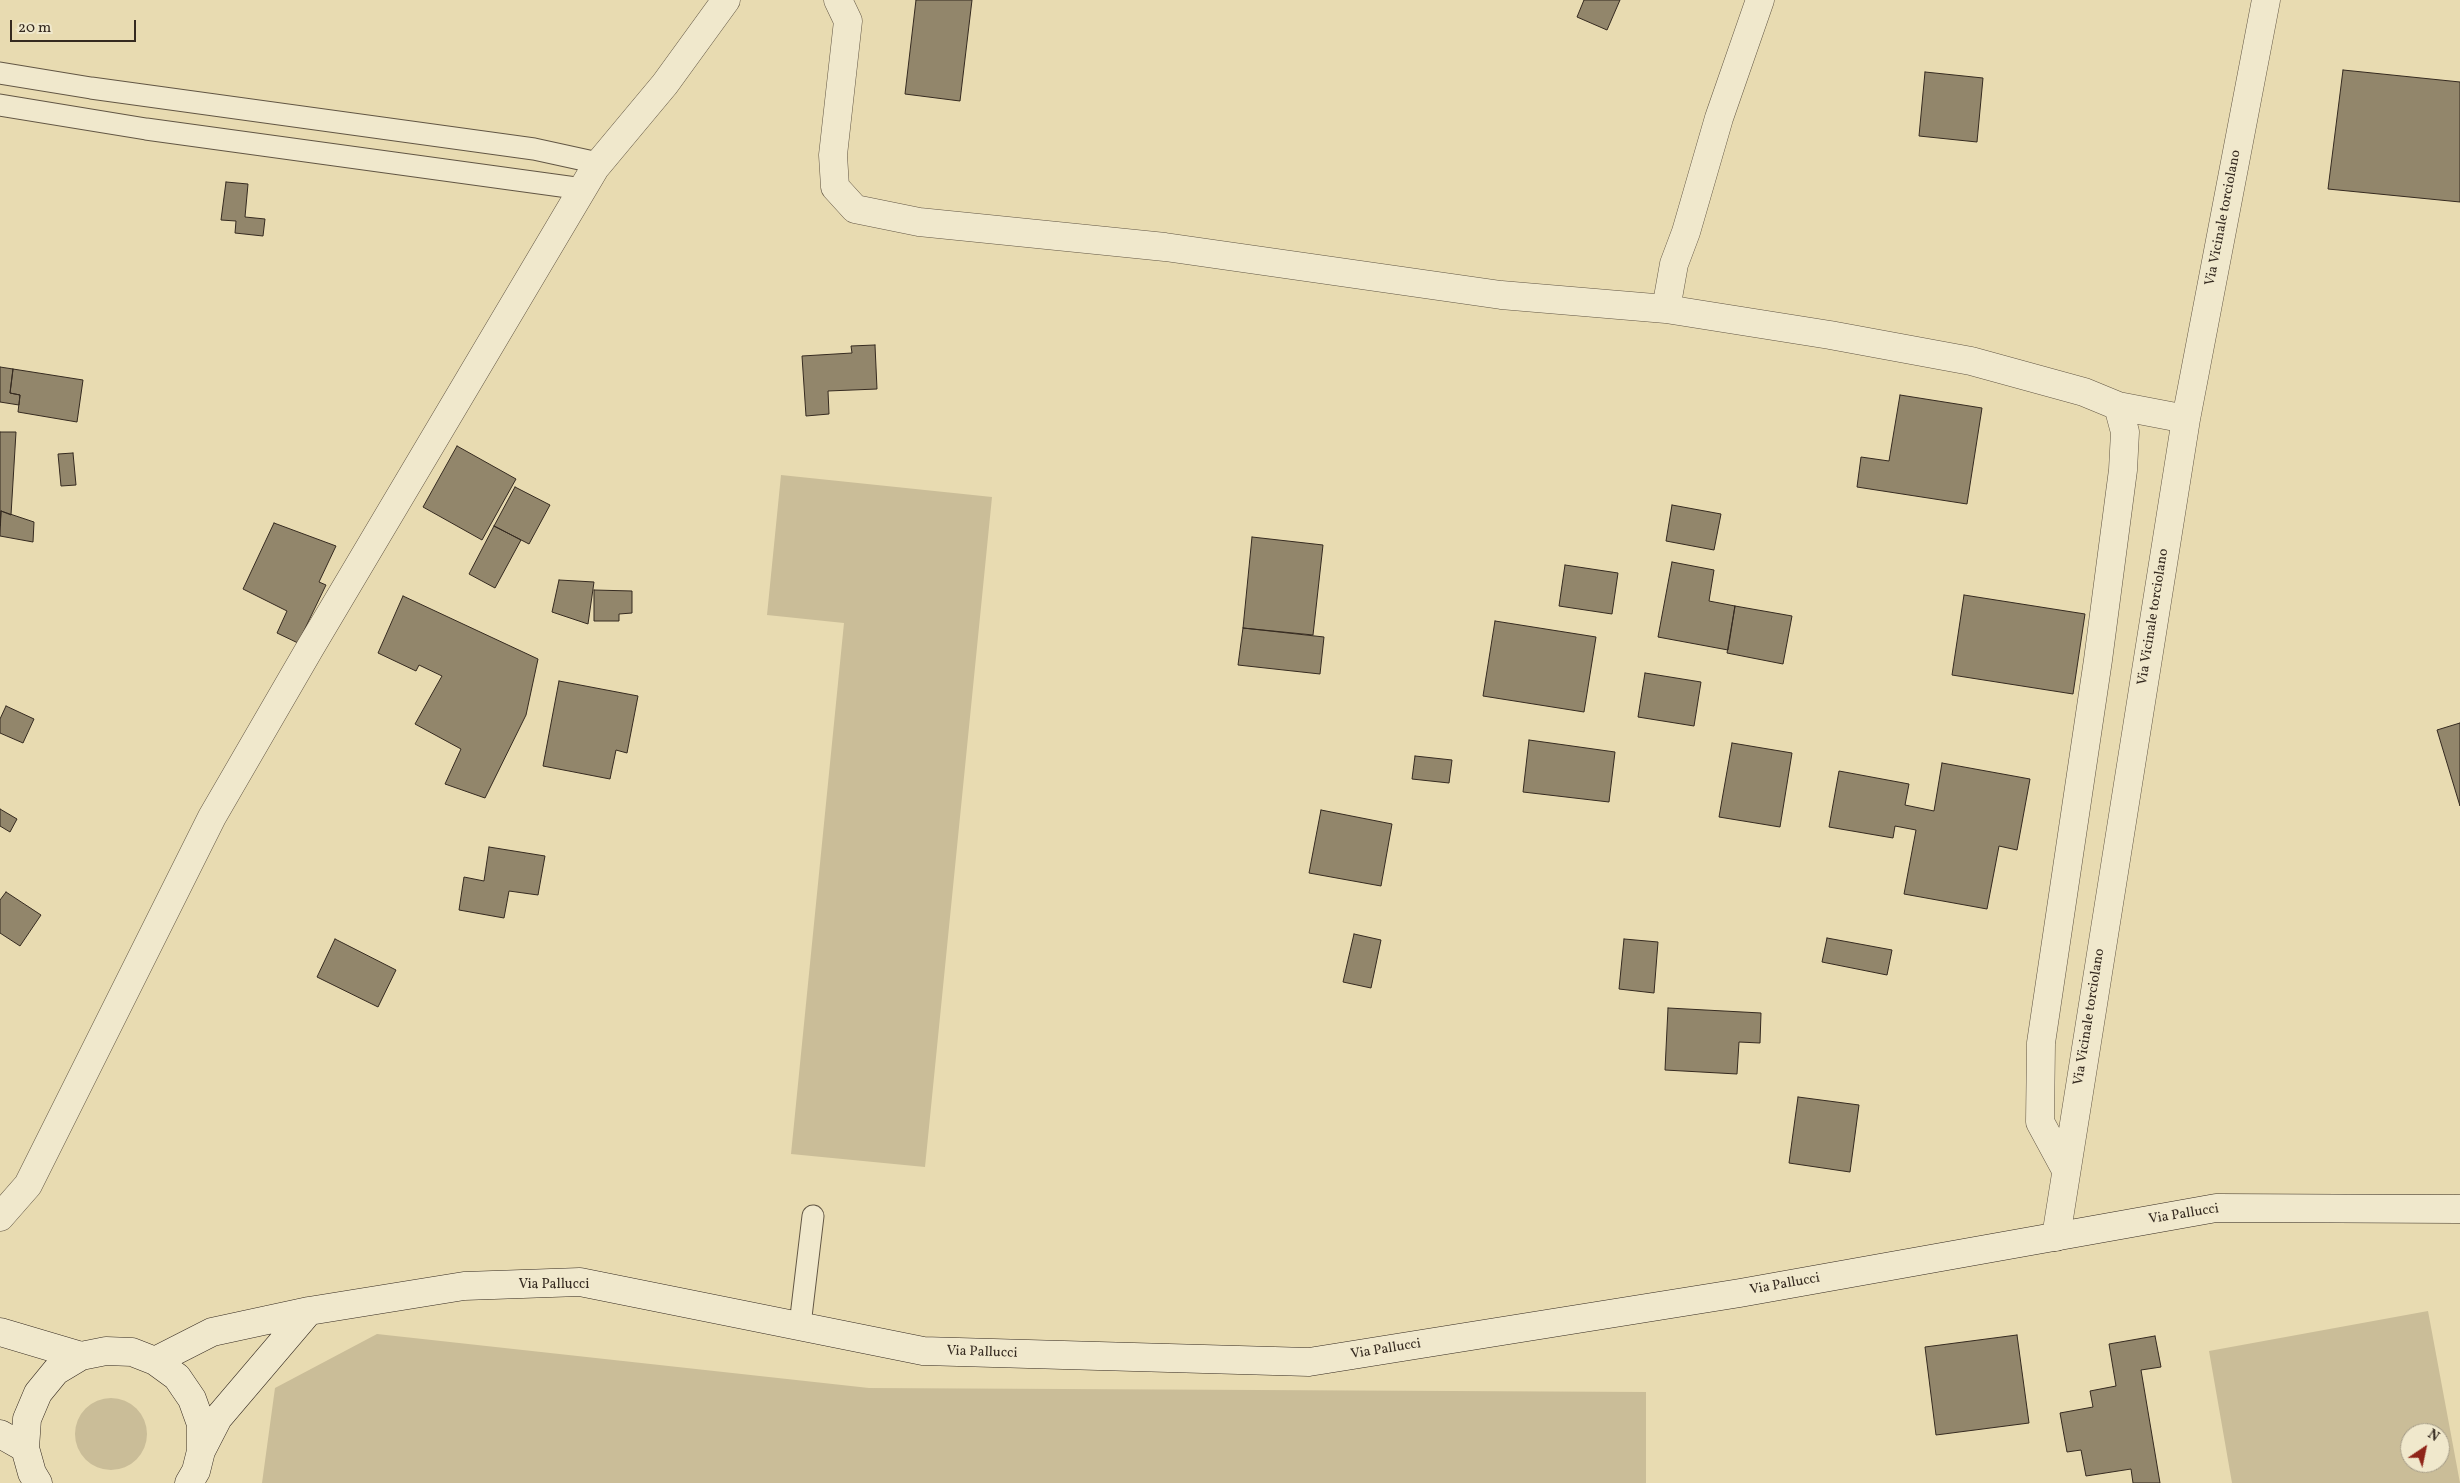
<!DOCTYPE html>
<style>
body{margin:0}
#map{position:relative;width:2460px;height:1483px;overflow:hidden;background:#e8dbb1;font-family:Vollkorn,serif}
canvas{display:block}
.north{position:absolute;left:2400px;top:1423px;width:50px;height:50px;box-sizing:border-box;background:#f0e8cc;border:1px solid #a59c87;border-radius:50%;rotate:34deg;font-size:14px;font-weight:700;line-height:20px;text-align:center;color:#352a20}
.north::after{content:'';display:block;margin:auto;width:18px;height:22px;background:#8f2418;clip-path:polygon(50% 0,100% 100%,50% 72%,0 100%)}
.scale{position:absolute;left:10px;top:20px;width:126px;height:22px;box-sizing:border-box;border:2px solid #352a20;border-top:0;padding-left:6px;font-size:15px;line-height:18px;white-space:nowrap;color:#352a20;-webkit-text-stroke:4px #f0e8cc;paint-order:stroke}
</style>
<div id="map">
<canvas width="2460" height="1483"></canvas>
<div class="north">N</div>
<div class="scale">20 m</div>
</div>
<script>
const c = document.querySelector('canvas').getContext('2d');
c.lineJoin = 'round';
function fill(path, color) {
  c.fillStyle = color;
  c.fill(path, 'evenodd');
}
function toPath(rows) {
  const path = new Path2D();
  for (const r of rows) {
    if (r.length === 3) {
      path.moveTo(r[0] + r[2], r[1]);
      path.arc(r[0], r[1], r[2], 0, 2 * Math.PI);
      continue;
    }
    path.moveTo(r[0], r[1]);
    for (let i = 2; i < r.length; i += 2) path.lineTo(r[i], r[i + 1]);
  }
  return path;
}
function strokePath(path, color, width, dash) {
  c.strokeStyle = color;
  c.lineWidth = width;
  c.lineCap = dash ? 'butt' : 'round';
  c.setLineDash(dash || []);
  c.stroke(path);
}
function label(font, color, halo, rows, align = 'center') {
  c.font = font + ' Vollkorn,serif';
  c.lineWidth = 4;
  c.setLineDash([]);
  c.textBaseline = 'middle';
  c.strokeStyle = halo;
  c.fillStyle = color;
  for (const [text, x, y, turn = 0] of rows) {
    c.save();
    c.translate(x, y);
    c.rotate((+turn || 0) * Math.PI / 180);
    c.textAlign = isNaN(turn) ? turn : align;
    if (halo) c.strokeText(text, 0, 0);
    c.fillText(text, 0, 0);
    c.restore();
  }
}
const green = toPath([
 [781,475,992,497,925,1167,791,1154,844,623,767,615],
 [2428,1311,2460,1483,2232,1483,2209,1351],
 [2410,1433,2440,1433,2440,1463,2410,1463],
 [377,1334,869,1388,1646,1392,1646,1483,262,1483,275,1388],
 [111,1434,36]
]);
const building = toPath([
 [916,0,972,0,960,101,905,94,916,0],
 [1584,0,1620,0,1607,30,1577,17,1584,0],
 [2343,70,2460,82,2460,202,2328,189,2343,70],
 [1925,72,1983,78,1977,142,1919,136,1925,72],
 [226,182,248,184,245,217,265,219,263,236,235,233,236,221,221,220,226,182],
 [875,345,877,389,828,391,829,414,806,416,802,356,852,353,851,346,875,345],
 [0,367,13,369,10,393,20,395,19,405,0,402,0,367],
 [13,369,83,380,77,422,18,412,20,395,10,393,13,369],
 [1900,395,1982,408,1967,504,1857,487,1861,457,1889,461,1900,395],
 [0,432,16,432,11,515,1,511,0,526,0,432],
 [457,446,516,479,482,540,423,507,457,446],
 [73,453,76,485,61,486,58,454,73,453],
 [515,487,550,505,529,544,494,526,515,487],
 [1672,505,1721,514,1714,550,1666,541,1672,505],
 [1,511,34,522,33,542,0,536,1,511],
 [274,523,336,546,319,582,326,585,298,643,277,633,287,611,243,589,274,523],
 [494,526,521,540,495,588,469,574,494,526],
 [1252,537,1323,545,1313,635,1243,628,1252,537],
 [1672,562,1714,570,1709,601,1735,606,1728,650,1658,637,1672,562],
 [1565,565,1618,573,1612,614,1559,606,1565,565],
 [559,580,594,582,588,624,552,612,559,580],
 [594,590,632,591,632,613,619,614,619,621,594,621,594,590],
 [1964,595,2085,614,2073,694,1952,675,1964,595],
 [403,596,538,659,526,715,485,798,445,784,461,749,415,724,442,676,419,665,416,671,378,653,403,596],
 [1735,606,1792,616,1783,664,1727,653,1735,606],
 [1495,621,1596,637,1584,712,1483,696,1495,621],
 [1243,628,1324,637,1320,674,1238,665,1243,628],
 [1645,673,1701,682,1694,726,1638,717,1645,673],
 [559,681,638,696,627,753,616,750,610,779,543,766,559,681],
 [6,706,34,719,23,743,0,733,0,719,6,706],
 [2460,723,2460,806,2437,730,2460,723],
 [1529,740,1615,752,1609,802,1523,792,1529,740],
 [1732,743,1792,753,1780,827,1719,817,1732,743],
 [1415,756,1452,760,1449,783,1412,779,1415,756],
 [1942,763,2030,779,2017,850,1999,846,1987,909,1904,894,1916,830,1895,826,1893,838,1829,827,1839,771,1909,784,1905,805,1934,811,1942,763],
 [0,809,17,819,10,832,0,826,0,809],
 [1321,810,1392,824,1381,886,1309,873,1321,810],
 [489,847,545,856,538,895,509,891,504,918,459,910,464,877,484,881,489,847],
 [6,892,41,915,20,946,0,933,0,900,6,892],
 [1354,934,1381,940,1371,988,1343,982,1354,934],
 [1827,938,1892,950,1887,975,1822,962,1827,938],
 [335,939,396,970,378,1007,317,977,335,939],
 [1624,939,1658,942,1654,993,1619,989,1624,939],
 [1668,1008,1761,1013,1760,1043,1739,1042,1737,1074,1665,1070,1668,1008],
 [1798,1097,1859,1105,1850,1172,1789,1163,1798,1097],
 [2017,1335,2029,1423,1936,1435,1925,1347,2017,1335],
 [2155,1336,2161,1367,2141,1370,2160,1483,2133,1483,2131,1469,2086,1476,2081,1450,2067,1452,2060,1413,2093,1407,2090,1391,2116,1386,2109,1344,2155,1336]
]);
const lane = toPath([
 [0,73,91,88,534,149,598,163],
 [0,105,146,129,583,189],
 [800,1325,813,1216]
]);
const street = toPath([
 [838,0,848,21,833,155,835,187,855,209,919,222,1165,247,1501,295,1666,309,1830,335,1971,361,2084,392,2118,406,2125,432,2123,470,2098,660,2041,1043,2040,1122,2066,1170],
 [1666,309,1674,264,1686,232,1719,118,1760,0],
 [2118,406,2186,419],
 [0,1217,28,1185,212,817,310,648,595,168,665,84,726,0],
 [2056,1237,2186,419,2266,0]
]);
const secondary = toPath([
 [0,1332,81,1356],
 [155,1361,212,1332,309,1311,464,1286,580,1282,923,1351,1309,1362,1740,1293,2216,1208,2460,1209],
 [0,1434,25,1448],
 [201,1451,218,1418,309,1311],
 [38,1483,32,1473,25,1448,27,1419,38,1393,56,1371,81,1356,106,1351,132,1352,155,1361,177,1377,192,1399,201,1424,201,1451,196,1471,189,1483]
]);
const streetNames = [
 ["Via Vicinale torciolano",2224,218,-79],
 ["Via Vicinale torciolano",2154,617,-81],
 ["Via Vicinale torciolano",2090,1017,-81],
 ["Via Pallucci",2184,1215,-9],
 ["Via Pallucci",554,1285],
 ["Via Pallucci",1785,1285,-10],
 ["Via Pallucci",1386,1350,-9],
 ["Via Pallucci",982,1353,2]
];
fill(green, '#cabd98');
fill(building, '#92866b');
strokePath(building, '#352a20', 1);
strokePath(lane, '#625644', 23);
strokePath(street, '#625644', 29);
strokePath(secondary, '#352a20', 29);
strokePath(lane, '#f0e8cc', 21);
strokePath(street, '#f0e8cc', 28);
strokePath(secondary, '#f0e8cc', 28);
label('14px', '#352a20', '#f0e8cc', streetNames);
</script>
